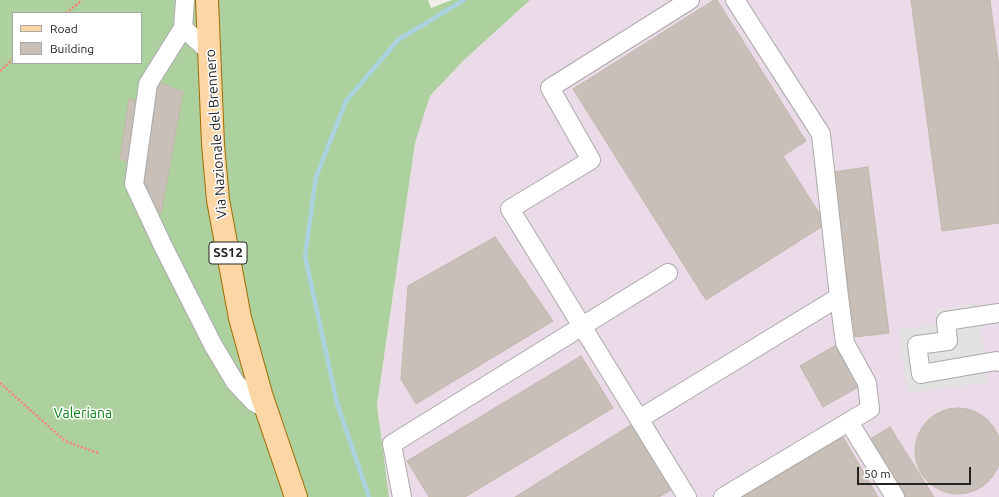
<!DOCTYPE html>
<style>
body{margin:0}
#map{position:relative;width:999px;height:497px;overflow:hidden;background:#f2efe9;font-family:Ubuntu,sans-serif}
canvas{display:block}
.legend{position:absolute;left:12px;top:12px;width:130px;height:52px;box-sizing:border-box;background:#fff;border:1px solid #a7a7a7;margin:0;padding:5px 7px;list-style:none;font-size:12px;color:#222}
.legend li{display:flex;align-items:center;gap:8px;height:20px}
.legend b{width:20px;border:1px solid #a7a7a7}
.scale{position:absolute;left:857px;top:467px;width:114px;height:18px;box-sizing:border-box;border:2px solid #222;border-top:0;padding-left:5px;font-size:12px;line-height:14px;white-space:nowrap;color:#222;-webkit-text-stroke:3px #fff;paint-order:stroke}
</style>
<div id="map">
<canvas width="999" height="497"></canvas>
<ul class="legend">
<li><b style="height:5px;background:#fcd6a4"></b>Road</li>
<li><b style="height:11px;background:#c7bfb8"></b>Building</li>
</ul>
<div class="scale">50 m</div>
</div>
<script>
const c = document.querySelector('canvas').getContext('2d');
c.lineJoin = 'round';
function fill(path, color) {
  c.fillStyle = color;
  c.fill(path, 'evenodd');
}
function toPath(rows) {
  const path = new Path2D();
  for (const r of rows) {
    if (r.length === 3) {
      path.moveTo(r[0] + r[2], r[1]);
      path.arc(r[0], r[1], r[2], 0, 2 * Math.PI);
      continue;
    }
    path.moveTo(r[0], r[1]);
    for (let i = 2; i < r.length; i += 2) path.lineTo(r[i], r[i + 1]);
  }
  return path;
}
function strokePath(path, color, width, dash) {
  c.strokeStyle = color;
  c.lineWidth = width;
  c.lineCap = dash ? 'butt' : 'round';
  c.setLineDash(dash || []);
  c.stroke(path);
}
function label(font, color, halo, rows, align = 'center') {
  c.font = font + ' Ubuntu,sans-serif';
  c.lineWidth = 3;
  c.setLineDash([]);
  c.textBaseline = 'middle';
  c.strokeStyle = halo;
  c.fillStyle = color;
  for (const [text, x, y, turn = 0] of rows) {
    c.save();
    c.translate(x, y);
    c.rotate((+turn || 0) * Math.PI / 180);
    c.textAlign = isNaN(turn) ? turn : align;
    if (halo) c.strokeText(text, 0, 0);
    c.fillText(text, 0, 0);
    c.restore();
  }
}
const industrial = toPath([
 [530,0,999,0,999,497,389,497,377,405,415,143,430,96,463,61]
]);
const forest = toPath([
 [0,0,428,0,431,8,452,0,530,0,463,61,430,96,415,143,377,405,389,497,0,497],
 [13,13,141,13,141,63,13,63]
]);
const parking = toPath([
 [977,304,988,382,908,393,899,330,937,325,935,310]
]);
const stream = toPath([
 [369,497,337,403,305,256,316,177,346,101,398,40,464,0]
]);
const building = toPath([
 [714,0,717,0,806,141,783,156,826,224,706,300,573,89,714,0],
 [911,0,990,0,999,67,999,223,942,231,911,0],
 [156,81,183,92,161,214,139,187,156,81],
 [129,99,141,103,130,165,120,158,129,99],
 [868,167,889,333,855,337,833,172,868,167],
 [495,237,553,321,416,404,401,379,408,286,495,237],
 [836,345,860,386,823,407,800,366,836,345],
 [581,356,613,408,465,497,429,497,407,461,581,356],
 [958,451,43],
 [634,423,674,488,659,497,515,497,634,423],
 [890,427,934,497,906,497,870,439,890,427],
 [843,437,878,497,742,497,843,437]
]);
const path = toPath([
 [66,13,82,0],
 [0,71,13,59],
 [0,383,65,441,98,453]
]);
const minor = toPath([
 [185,0,183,28,148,84,134,184,163,246,213,345,235,382,254,402,265,408],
 [183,28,209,51],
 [999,313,946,321,948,341,917,345,921,374,996,361,999,362],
 [639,419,839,297,821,134,735,0],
 [849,422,895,497],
 [402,497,392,444,668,273],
 [687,497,510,209,591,160,550,88,690,0],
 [723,497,870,409,867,383,845,343,839,297]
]);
const major = toPath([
 [207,0,213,144,218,200,240,318,261,394,296,497]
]);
const shields = [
 [228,253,38]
];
const shieldNames = [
 ["SS12",228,253]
];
const streetNames = [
 ["Via Nazionale del Brennero",216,134,-94]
];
const parkNames = [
 ["Valeriana",83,413]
];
fill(industrial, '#ebdbe8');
fill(forest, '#add19e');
fill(parking, '#e2e2e2');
strokePath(stream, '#aad3df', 4.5);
fill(building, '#c7bfb8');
strokePath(building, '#c4b6ab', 1);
strokePath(minor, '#a9a9a9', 20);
strokePath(major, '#a06b00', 24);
strokePath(path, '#fa8072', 2.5, [2, 2]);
strokePath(minor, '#fff', 18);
strokePath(major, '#fcd6a4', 22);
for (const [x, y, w] of shields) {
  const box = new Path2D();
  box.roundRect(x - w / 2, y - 11, w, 22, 3);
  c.fillStyle = '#fff';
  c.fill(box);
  strokePath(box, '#222', 1);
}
label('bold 13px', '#222', null, shieldNames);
label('14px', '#222', '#fff', streetNames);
label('14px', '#0c8416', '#fff', parkNames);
</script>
